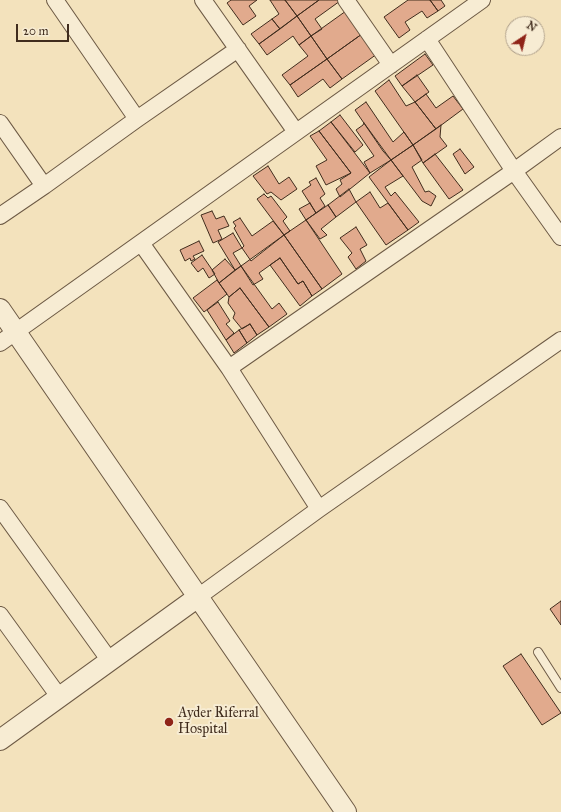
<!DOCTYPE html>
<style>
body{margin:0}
#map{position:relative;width:561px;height:812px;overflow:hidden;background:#f3e2bc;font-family:"IM FELL Great Primer",serif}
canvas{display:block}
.north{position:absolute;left:505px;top:16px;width:40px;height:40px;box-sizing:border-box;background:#f7ecd3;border:1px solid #ae9f8a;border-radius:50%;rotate:35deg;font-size:11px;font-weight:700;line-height:16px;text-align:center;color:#402c1d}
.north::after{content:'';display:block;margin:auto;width:14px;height:18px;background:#8f2418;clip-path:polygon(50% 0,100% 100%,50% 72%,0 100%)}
.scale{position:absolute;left:16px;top:24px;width:53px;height:18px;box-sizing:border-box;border:2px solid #402c1d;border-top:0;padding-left:5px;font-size:12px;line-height:14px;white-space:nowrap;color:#402c1d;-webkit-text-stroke:3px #f7ecd3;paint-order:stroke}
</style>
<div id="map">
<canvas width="561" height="812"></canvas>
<div class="north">N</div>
<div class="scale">20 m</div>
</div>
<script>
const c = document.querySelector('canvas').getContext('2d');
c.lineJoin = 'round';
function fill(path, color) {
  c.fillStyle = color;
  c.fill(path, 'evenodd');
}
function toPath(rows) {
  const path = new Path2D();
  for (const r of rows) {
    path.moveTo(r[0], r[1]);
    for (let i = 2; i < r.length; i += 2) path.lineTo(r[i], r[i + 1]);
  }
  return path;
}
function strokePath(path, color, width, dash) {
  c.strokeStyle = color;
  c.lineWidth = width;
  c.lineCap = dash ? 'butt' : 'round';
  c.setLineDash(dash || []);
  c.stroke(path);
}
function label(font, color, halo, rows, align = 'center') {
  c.font = font + ' "IM FELL Great Primer",serif';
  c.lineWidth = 4;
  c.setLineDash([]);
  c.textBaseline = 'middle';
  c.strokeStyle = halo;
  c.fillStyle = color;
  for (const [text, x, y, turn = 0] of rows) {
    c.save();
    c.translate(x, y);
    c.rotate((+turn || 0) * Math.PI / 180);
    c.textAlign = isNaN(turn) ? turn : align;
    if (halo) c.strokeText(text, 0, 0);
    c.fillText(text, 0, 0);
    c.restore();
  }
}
const building = toPath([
 [231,0,257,0,249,6,256,16,243,25,227,3,231,0],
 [270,0,285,0,297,16,280,29,272,19,279,14,270,0],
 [285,0,319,0,297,16,285,0],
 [319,0,339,0,340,1,315,19,322,29,311,36,297,16,319,0],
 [408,0,430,0,438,11,427,18,422,11,405,22,410,30,399,38,384,17,408,0],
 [430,0,441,0,445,6,438,11,430,0],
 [346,11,362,34,327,59,311,36,346,11],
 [297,16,311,36,299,45,293,36,267,55,259,44,297,16],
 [272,19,280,29,259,44,251,34,272,19],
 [362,34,377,54,342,79,327,59,362,34],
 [311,36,327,59,290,85,282,75,308,56,299,45,311,36],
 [425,54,433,65,402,86,395,76,425,54],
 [327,59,342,79,330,88,323,79,298,97,290,85,327,59],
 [417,75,429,92,415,102,402,86,417,75],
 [389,80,406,106,415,102,436,129,413,145,375,91,389,80],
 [426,94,436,108,453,96,463,109,436,129,415,102,426,94],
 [366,102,393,142,404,132,413,145,391,160,383,151,355,110,366,102],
 [340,115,363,145,355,152,331,122,340,115],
 [331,122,370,173,340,197,336,189,342,184,340,180,351,173,319,131,331,122],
 [364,123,391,160,370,173,364,162,374,156,356,130,363,125,364,123],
 [441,125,440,137,447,146,423,163,413,145,441,125],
 [319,131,351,173,326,185,316,166,327,160,310,136,319,131],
 [413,145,422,160,412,167,425,192,429,191,436,196,431,206,422,201,391,160,413,145],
 [460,149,474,167,465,174,453,154,460,149],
 [435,154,463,190,449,199,423,163,435,154],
 [391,160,403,176,385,187,391,196,395,192,419,222,408,230,369,177,391,160],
 [268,166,279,184,289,177,297,189,281,200,271,192,267,194,253,176,268,166],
 [316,178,325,194,320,198,325,206,316,213,302,191,311,185,309,182,316,178],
 [349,189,356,202,336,217,328,205,349,189],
 [370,192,380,208,388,203,408,230,386,245,356,202,370,192],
 [264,194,268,198,271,196,287,217,283,221,290,231,284,235,257,199,264,194],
 [310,203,316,213,306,220,299,209,310,203],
 [328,205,336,217,321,229,327,235,320,239,306,220,328,205],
 [212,211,216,219,224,216,229,226,218,230,222,239,213,243,201,215,212,211],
 [240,218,252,236,273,221,284,235,251,261,242,248,244,246,234,228,236,226,233,222,240,218],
 [306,220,342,274,322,289,284,235,306,220],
 [356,227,367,245,360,249,366,261,356,269,348,257,352,253,340,238,356,227],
 [233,233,242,248,233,253,241,266,235,270,218,242,233,233],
 [284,235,322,289,312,296,303,281,298,284,280,258,259,273,263,279,253,285,241,266,284,235],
 [199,241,204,251,193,256,195,259,191,261,190,258,185,261,180,250,199,241],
 [202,255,215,274,209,278,203,268,198,272,191,263,202,255],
 [280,258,298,284,303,281,312,296,300,306,270,265,280,258],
 [225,259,235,270,219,283,212,270,225,259],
 [241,266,272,309,279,303,287,314,269,327,240,288,229,297,219,283,241,266],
 [217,280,227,294,204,312,193,298,217,280],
 [240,288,269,327,257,335,250,324,242,329,233,318,235,313,228,303,229,297,240,288],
 [218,302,230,321,226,324,234,333,226,340,207,310,218,302],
 [250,324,257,335,247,343,239,330,250,324],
 [239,330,247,343,234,353,226,340,239,330],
 [561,601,561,625,550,609,561,601],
 [521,654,561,713,542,725,503,666,521,654]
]);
const service = toPath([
 [538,652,561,688]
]);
const minor = toPath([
 [55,0,137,119],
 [203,0,296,132],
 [346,0,391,65],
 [427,39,514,171,561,237],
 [0,123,44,186],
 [0,216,44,186,137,119,238,49],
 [141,243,229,368,319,509],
 [0,343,482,0],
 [229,368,514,171,561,137],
 [0,508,110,661],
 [198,597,319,509,561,340],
 [0,615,60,698]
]);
const tertiary = toPath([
 [0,309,346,812],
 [0,740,198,597]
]);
const markers = [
 [169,722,5,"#8f2418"]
];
const poiNames = [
 ["Ayder Riferral",178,714],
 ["Hospital",178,730]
];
fill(building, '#e1aa8d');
strokePath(building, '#402c1d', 1);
strokePath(service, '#6d5a45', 10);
strokePath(minor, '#6d5a45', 18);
strokePath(tertiary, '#6d5a45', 22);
strokePath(service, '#f7ecd3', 8);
strokePath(minor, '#f7ecd3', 16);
strokePath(tertiary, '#f7ecd3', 20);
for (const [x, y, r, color] of markers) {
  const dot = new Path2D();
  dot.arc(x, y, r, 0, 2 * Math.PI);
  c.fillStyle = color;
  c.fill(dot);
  strokePath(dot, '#f7ecd3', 1.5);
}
label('14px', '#402c1d', '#f7ecd3', poiNames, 'left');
</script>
